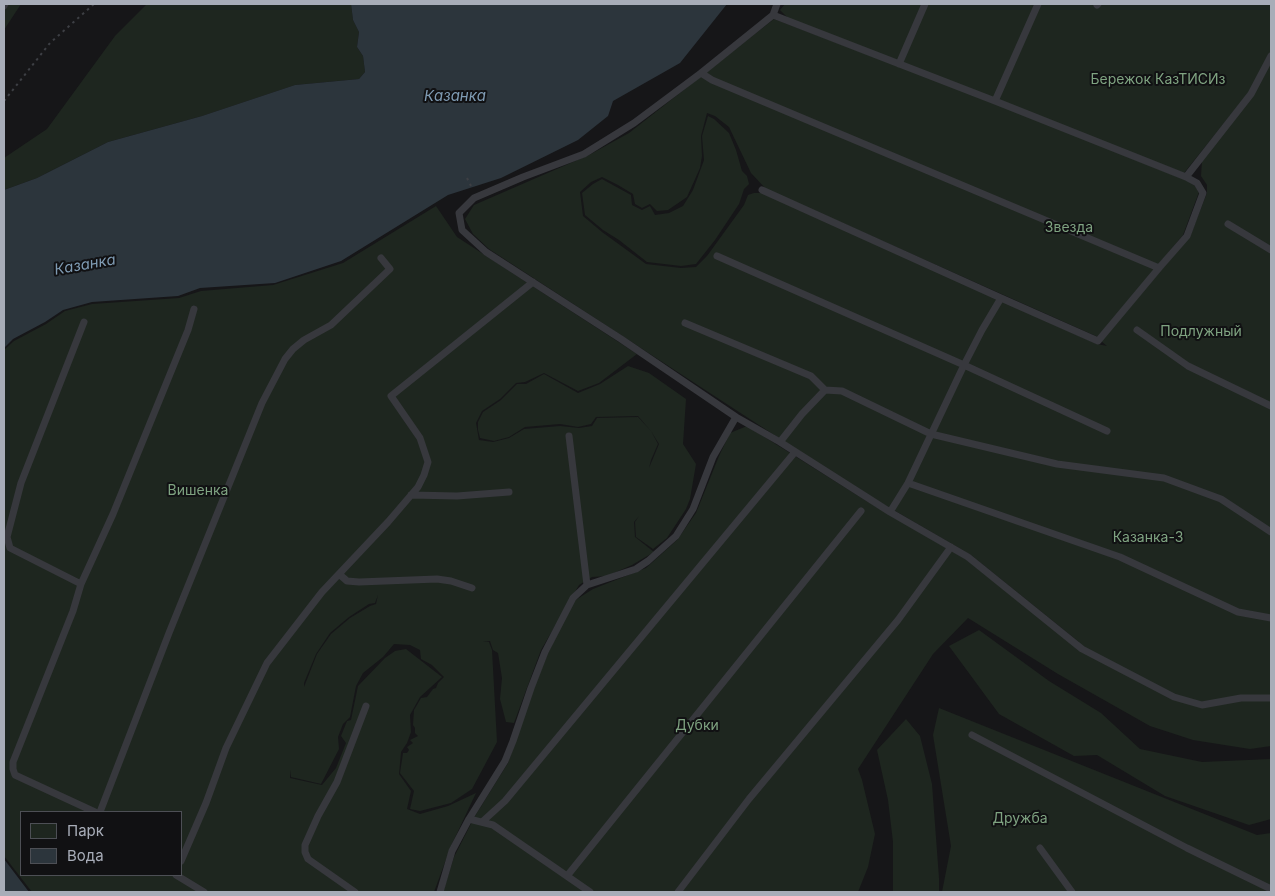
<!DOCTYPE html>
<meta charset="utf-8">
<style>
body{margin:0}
#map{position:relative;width:1275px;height:896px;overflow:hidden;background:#161618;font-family:Inter,sans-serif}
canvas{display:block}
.frame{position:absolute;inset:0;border:5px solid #a8adb8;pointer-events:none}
.legend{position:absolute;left:20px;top:811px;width:162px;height:65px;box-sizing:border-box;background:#111113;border:1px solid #4d4f55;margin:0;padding:6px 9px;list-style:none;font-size:15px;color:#a8adb8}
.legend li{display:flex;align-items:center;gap:10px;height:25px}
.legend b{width:25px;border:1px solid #4d4f55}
</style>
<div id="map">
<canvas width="1275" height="896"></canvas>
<div class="frame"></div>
<ul class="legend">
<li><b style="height:14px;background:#1e261f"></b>Парк</li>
<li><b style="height:14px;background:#2c353c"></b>Вода</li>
</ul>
</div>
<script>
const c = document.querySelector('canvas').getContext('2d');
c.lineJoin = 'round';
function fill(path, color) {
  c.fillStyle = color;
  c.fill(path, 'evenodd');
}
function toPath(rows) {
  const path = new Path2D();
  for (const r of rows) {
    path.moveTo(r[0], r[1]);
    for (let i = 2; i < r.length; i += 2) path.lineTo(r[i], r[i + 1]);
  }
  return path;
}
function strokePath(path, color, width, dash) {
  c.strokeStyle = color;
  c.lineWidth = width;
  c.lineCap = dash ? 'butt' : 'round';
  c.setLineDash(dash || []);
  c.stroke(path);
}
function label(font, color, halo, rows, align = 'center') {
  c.font = font + ' Inter,sans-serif';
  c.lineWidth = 4;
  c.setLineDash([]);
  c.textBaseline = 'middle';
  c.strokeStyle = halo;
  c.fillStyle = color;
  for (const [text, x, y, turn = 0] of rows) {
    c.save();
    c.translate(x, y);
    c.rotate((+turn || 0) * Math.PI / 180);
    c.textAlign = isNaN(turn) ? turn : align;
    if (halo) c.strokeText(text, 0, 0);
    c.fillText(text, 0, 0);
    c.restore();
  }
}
const green = toPath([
 [4,4,21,4,4,30],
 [147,4,351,4,353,20,359,32,357,47,363,56,365,72,359,79,295,85,202,116,108,142,37,178,4,190,4,158,47,129,115,36],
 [785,4,1271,4,1271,51,1249,92,1184,173,789,19,780,10],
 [774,19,979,97,1188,181,1195,186,1199,192,1183,235,1098,337,766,189,751,173,729,127,715,116,707,113,701,136,702,156,700,168,687,197,668,210,657,211,650,204,642,208,635,204,633,194,618,185,602,177,591,182,580,192,583,216,602,232,646,264,681,268,696,267,707,256,744,205,748,195,754,193,762,193,1097,344,1107,346,1101,341,1190,236,1207,193,1207,185,1201,176,1202,161,1271,61,1271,746,1250,749,1193,740,1150,726,1058,674,968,618,933,654,858,769,862,780,875,834,868,867,858,892,443,892,454,857,475,816,508,763,534,688,548,653,574,601,593,589,646,568,677,540,696,513,719,456,730,433,747,426,868,502,967,560,1076,647,1079,642,971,555,854,487,489,249,473,234,465,219,474,205,589,155,629,133],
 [708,116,714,119,729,133,736,150,742,171,747,176,749,184,744,189,739,204,715,240,696,264,681,266,647,262,619,240,603,230,585,215,582,193,593,184,602,179,631,195,632,205,642,210,650,206,655,215,669,213,683,206,693,190,704,160,702,136],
 [436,206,457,237,637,354,599,383,578,391,544,373,525,382,516,383,500,399,482,411,476,423,479,440,493,442,509,438,524,429,560,426,579,428,592,426,597,418,638,417,651,431,658,444,651,460,649,468,659,444,651,431,638,416,596,417,591,424,578,427,560,424,525,427,509,437,494,441,480,438,478,430,478,422,483,412,501,400,517,384,526,384,544,374,578,393,600,384,628,366,649,373,686,399,683,444,696,464,690,499,686,509,667,538,653,549,636,537,635,522,639,516,634,522,635,537,654,552,632,565,607,576,592,577,579,585,541,650,514,723,506,722,500,699,502,678,498,653,493,650,490,641,483,642,489,642,492,650,497,742,472,789,451,803,420,811,410,809,414,791,400,773,403,753,407,753,409,750,407,747,413,743,410,740,418,736,415,733,415,728,413,725,414,710,421,698,427,697,433,689,436,688,438,683,444,677,432,665,421,659,420,650,410,645,394,644,383,657,363,673,356,686,350,717,343,724,338,737,339,749,321,784,291,777,290,770,290,778,322,785,336,768,346,743,341,736,347,721,351,720,358,686,385,658,395,651,406,649,442,677,420,697,410,715,411,732,407,743,401,752,399,774,411,791,407,809,420,814,448,806,476,793,451,846,434,892,32,892,4,856,4,350,14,341,46,324,65,311,92,304,179,298,201,291,273,285,343,263],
 [378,595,376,604,370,606,350,618,331,634,317,654,304,687,304,683,316,654,330,633,349,617,369,604,375,603],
 [21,812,181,812,181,875,21,875],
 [979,630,1049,681,1101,713,1140,749,1202,762,1271,759,1271,819,1249,825,1165,796,1097,755,1074,756,999,714,949,646],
 [939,708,1257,835,1271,833,1271,892,942,892,951,846,933,735],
 [906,719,920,736,932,784,939,878,939,892,893,892,893,842,888,800,877,750]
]);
const water = toPath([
 [351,4,727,4,680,63,613,101,608,116,578,140,501,178,448,195,341,261,275,283,200,288,178,296,92,302,63,310,45,322,13,339,4,348,4,190,37,178,108,142,202,116,295,85,359,79,365,72,363,56,357,47,359,32,353,20],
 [4,859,29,892,4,892]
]);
const path = toPath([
 [4,101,50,43,94,4],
 [467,178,472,188]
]);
const lane = toPath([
 [777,4,773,15,701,73,634,123,584,154,523,177,474,198,459,213,462,230,486,252,621,339,736,417,780,442,890,512,968,557,1082,649,1174,697,1202,705,1241,698,1271,698],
 [1097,5,1098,4],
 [4,6,5,4],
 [773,15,995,101,1186,177],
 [899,64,925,4],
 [701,73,712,80,1159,268,1187,236,1203,193,1197,183,1186,177,1251,94,1271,56],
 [995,101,1038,4],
 [762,190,1001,298],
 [1228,224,1271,250],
 [717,256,964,365,1107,431],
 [685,323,811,376,825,390,842,391,931,434,1057,464,1164,478,1221,499,1271,532],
 [1137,330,1188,366,1271,406],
 [569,436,587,585],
 [780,442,802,414,825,390],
 [908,483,1120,557,1238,612,1271,618],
 [411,495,457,496,509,492],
 [890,512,908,483,964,365,982,330,1001,298,1098,341,1159,268],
 [339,574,347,581,359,582,437,579,451,581,472,588],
 [81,584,10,548,7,537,21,483,84,322],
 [972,735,1187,848,1271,889],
 [95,812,15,775,13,769,13,762,73,611,81,584,113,514,188,330,194,309],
 [100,812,169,633,262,403,285,359,293,349,304,340,331,325,390,269,381,258],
 [469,819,493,825,590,892],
 [482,822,505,801,795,452],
 [1040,848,1072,892],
 [181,861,206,803,226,748,267,663,322,592,388,522,418,487,424,475,428,462,420,438,391,396,533,282],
 [176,875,204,892],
 [567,876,861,511],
 [355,892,308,859,305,852,305,845,318,816,337,782,366,706],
 [440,892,452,851,469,819,505,761,513,741,531,688,545,652,573,598,587,585,636,569,648,561,676,536,693,509,713,457,736,417],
 [678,892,749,799,898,620,951,547]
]);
const parkNames = [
 ["Бережок КазТИСИз",1158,80],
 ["Звезда",1069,228],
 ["Подлужный",1201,332],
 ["Вишенка",198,491],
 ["Казанка-3",1148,538],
 ["Дубки",697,726],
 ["Дружба",1020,819]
];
const waterNames = [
 ["Казанка",455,96],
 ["Казанка",85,265,-10]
];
fill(green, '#1e261f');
fill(water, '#2c353c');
strokePath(path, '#3d3f44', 2, [2.5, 4]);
strokePath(lane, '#37383d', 7);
label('14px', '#7fa381', '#111113', parkNames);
label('italic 15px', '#7f9bb3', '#111113', waterNames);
</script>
